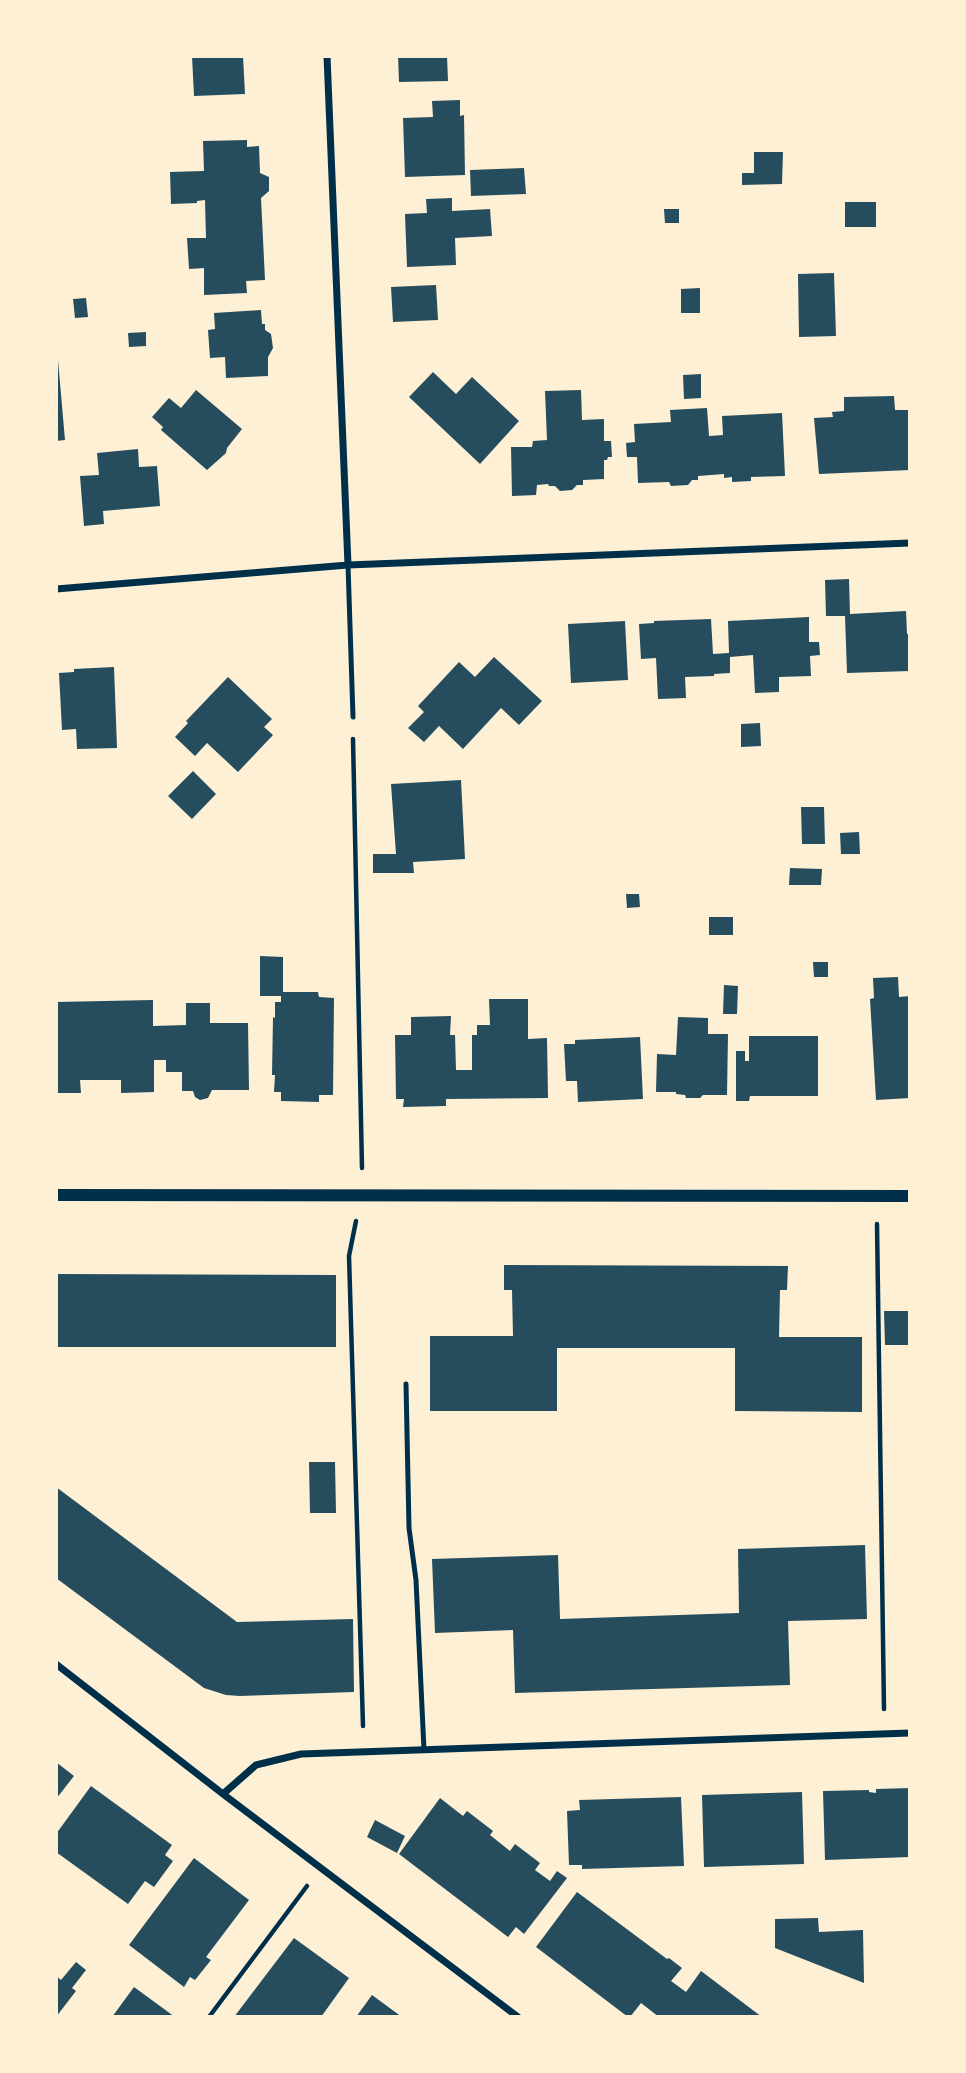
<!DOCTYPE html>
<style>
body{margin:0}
#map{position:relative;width:966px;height:2073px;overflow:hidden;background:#fdf0d5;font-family:"Titillium Web",sans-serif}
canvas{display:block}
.frame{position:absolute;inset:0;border:58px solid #fdf0d5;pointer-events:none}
</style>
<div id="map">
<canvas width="966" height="2073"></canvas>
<div class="frame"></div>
</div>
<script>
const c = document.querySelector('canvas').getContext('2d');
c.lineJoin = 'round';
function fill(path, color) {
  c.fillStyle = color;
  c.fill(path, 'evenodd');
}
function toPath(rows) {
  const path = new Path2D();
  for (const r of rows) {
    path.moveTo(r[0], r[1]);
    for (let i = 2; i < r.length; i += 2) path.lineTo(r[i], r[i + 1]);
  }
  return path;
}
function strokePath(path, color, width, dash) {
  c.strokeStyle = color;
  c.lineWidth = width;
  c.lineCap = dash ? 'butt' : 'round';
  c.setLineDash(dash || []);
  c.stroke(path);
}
const building = toPath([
 [192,56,243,56,245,94,194,96],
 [398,56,447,56,448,81,399,82],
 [460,100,460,116,464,115,465,175,405,177,403,118,433,117,432,101],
 [247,140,247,147,259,146,260,173,269,177,269,191,261,198,265,280,246,281,247,293,204,295,204,268,189,269,187,238,206,238,205,200,197,201,197,203,171,204,170,172,204,171,203,141],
 [754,152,783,152,782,184,742,185,742,173,754,173],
 [524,168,526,194,471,196,470,170],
 [452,198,452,211,490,209,492,236,455,238,456,265,407,267,405,214,427,213,426,199],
 [845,202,876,202,876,227,845,227],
 [664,209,679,209,679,223,665,223],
 [834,273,836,336,799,337,798,274],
 [436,285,438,320,393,322,391,287],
 [700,288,700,313,681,313,681,289],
 [86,298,88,317,75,318,73,299],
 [261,310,262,324,265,324,265,330,271,334,273,348,268,357,268,376,226,378,225,357,210,358,208,330,215,329,214,313],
 [146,332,146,346,129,347,128,333],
 [56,360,58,360,65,440,56,441],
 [433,372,456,394,472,377,519,421,480,464,409,397],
 [701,374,701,398,684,399,683,375],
 [196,390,242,429,227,448,226,453,207,470,161,430,163,427,152,417,169,398,181,408],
 [581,390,582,420,604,419,604,441,611,441,612,457,608,457,607,460,604,460,604,479,583,480,583,485,577,485,572,490,560,491,555,486,549,486,548,484,537,485,536,495,512,496,511,447,532,447,533,441,547,440,545,391],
 [894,396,895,410,910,410,910,470,819,474,814,418,833,417,832,412,844,411,844,397],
 [707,408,709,436,723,435,722,416,782,413,785,476,751,477,751,481,732,482,732,477,724,478,724,474,698,476,698,480,692,480,688,485,671,486,669,482,638,483,637,457,627,457,626,443,635,442,634,424,671,422,670,410],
 [138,449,139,467,157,466,160,506,103,511,104,524,84,526,80,476,99,475,97,453],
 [849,579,850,614,906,611,907,634,910,634,910,671,847,673,845,616,826,616,825,580],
 [809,617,809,642,819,642,820,655,810,656,811,676,779,677,779,692,755,693,753,655,730,657,730,673,714,674,714,676,685,677,686,698,658,699,656,658,641,659,639,624,654,623,654,621,711,619,713,654,729,653,728,621],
 [625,621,628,680,571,683,568,624],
 [494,657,542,701,519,725,501,708,463,749,439,726,424,742,408,728,424,712,418,706,459,662,475,677],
 [114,667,117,748,77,749,76,729,62,730,59,673,74,672,74,669],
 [228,677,272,719,264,727,273,735,238,772,207,743,195,756,175,737,188,723,186,721],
 [760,723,761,746,741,747,741,724],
 [193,771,216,794,192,819,168,796],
 [461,780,465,859,413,862,414,873,373,873,373,854,396,854,391,784],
 [801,807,824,807,825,844,802,844],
 [859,832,860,854,841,854,840,833],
 [790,868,822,869,821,885,789,885],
 [626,894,639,894,640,907,627,908],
 [709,917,733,917,733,935,709,935],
 [260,956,283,957,283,992,318,992,319,997,334,998,333,1095,319,1095,319,1102,281,1101,281,1092,274,1092,275,1075,272,1075,273,1017,275,1018,275,1002,281,1002,281,996,260,996],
 [813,962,828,962,828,977,814,977],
 [898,977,899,997,910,996,910,1098,876,1100,870,999,874,998,873,978],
 [724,985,738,986,737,1014,723,1014],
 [489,999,528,999,528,1039,547,1038,548,1098,446,1099,446,1106,403,1107,404,1099,396,1099,395,1035,411,1035,411,1017,451,1016,450,1035,455,1035,456,1070,472,1070,472,1035,477,1035,477,1025,490,1025],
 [153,1000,153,1026,186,1025,186,1003,210,1003,210,1023,248,1023,249,1090,212,1090,208,1098,200,1100,195,1097,193,1091,182,1091,182,1072,166,1072,166,1060,154,1060,154,1092,121,1093,121,1080,80,1080,81,1093,56,1093,56,1002],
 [678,1017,708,1018,708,1034,728,1034,727,1095,703,1095,700,1098,686,1098,685,1095,676,1094,676,1092,656,1092,657,1054,676,1055],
 [749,1036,818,1036,818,1096,750,1096,749,1101,736,1101,736,1051,745,1051,745,1061,749,1061],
 [640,1037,643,1099,578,1102,577,1081,566,1081,564,1044,575,1044,575,1040],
 [504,1265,788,1266,787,1290,780,1290,779,1337,862,1337,862,1412,735,1411,735,1348,557,1348,557,1411,430,1411,430,1336,513,1336,512,1290,504,1290],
 [56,1274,336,1275,336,1347,56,1347],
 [884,1311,910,1311,910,1345,885,1345],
 [309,1462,335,1462,336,1513,310,1513],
 [56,1487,237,1622,353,1619,354,1692,240,1696,226,1695,204,1688,56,1578],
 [865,1545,867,1619,788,1621,790,1685,515,1693,513,1630,435,1633,432,1559,558,1555,560,1619,739,1613,738,1549],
 [56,1762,74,1776,56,1799],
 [91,1786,172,1845,165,1855,173,1861,154,1887,145,1881,128,1904,56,1852,56,1834],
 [910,1788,910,1857,825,1860,823,1791,869,1790,869,1792,876,1793,876,1789],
 [802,1792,804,1864,704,1867,702,1795],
 [681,1797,684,1866,582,1869,582,1865,569,1865,567,1811,580,1810,579,1800],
 [440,1798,463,1816,467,1811,493,1831,490,1835,510,1851,515,1844,540,1863,535,1870,550,1881,557,1871,567,1878,524,1934,516,1927,508,1937,399,1854],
 [375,1820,405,1836,397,1853,367,1837],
 [194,1858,249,1900,206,1957,211,1960,195,1980,190,1977,184,1987,129,1945],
 [577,1892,667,1959,669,1958,682,1968,671,1981,686,1992,701,1971,762,2017,659,2017,641,2003,630,2017,628,2017,536,1947],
 [818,1918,819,1932,863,1930,864,1983,775,1948,775,1919],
 [294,1938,349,1978,321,2017,234,2017],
 [76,1962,86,1970,72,1988,76,1991,56,2017,56,1976,61,1980],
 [134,1987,175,2017,112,2017],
 [372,1995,402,2017,356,2017]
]);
const path = toPath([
 [353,739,362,1168],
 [356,1221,349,1256,363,1726],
 [877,1224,884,1709],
 [209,2017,307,1886]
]);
const service = toPath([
 [348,565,353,717],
 [406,1384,409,1528,416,1580,424,1750]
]);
const minor = toPath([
 [327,56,348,565],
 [56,589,348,565,910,543],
 [56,1664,223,1794,518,2017],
 [223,1794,256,1765,301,1754,910,1733]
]);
const tertiary = toPath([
 [56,1195,910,1196]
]);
fill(building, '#264d5e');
strokePath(path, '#003049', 4.5);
strokePath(service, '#003049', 5);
strokePath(minor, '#003049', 7);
strokePath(tertiary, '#003049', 12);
</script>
